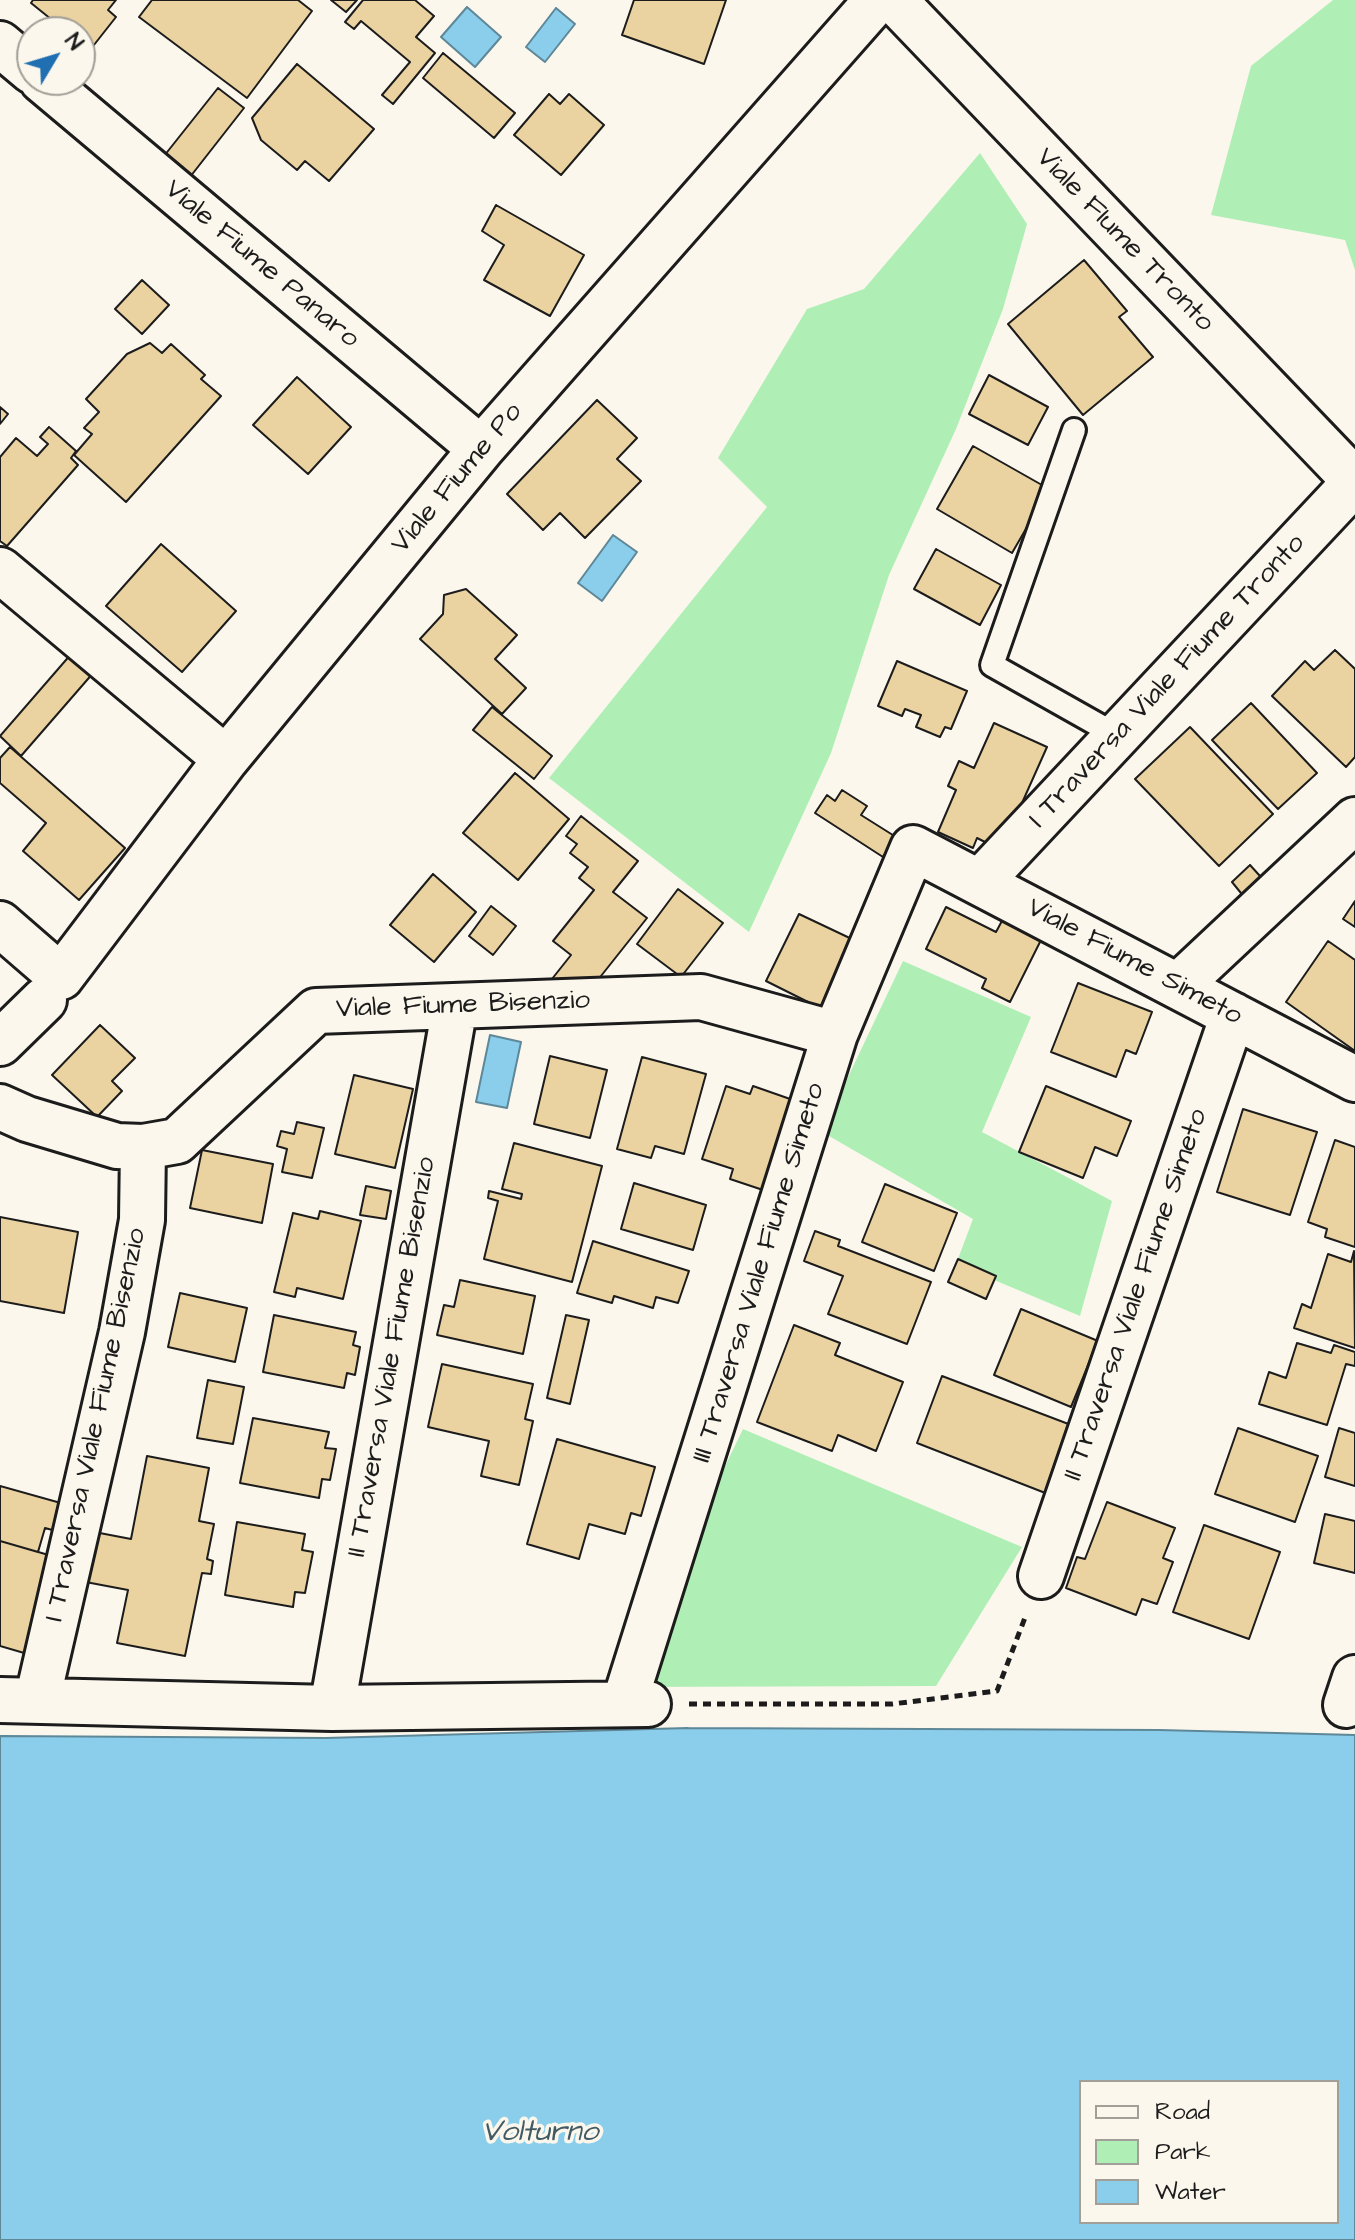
<!DOCTYPE html>
<style>
body{margin:0}
#map{position:relative;width:1355px;height:2240px;overflow:hidden;background:#fbf7ec;font-family:"Architects Daughter",sans-serif}
canvas{display:block}
.legend{position:absolute;left:1079px;top:2080px;width:260px;height:144px;box-sizing:border-box;background:#fbf7ec;border:2px solid #a29f99;margin:0;padding:10px 14px;list-style:none;font-size:24px;color:#1c1c1c}
.legend li{display:flex;align-items:center;gap:16px;height:40px}
.legend b{width:40px;border:2px solid #a29f99}
.north{position:absolute;left:16px;top:16px;width:80px;height:80px;box-sizing:border-box;background:#fbf7ec;border:2px solid #a29f99;border-radius:50%;rotate:52deg;font-size:22px;font-weight:700;line-height:32px;text-align:center;color:#1c1c1c}
.north::after{content:'';display:block;margin:auto;width:28px;height:36px;background:#1f6fb2;clip-path:polygon(50% 0,100% 100%,50% 72%,0 100%)}
</style>
<div id="map">
<canvas width="1355" height="2240"></canvas>
<ul class="legend">
<li><b style="height:10px;background:#fbf7ec"></b>Road</li>
<li><b style="height:22px;background:#afefb6"></b>Park</li>
<li><b style="height:22px;background:#8aceeb"></b>Water</li>
</ul>
<div class="north">N</div>
</div>
<script>
const c = document.querySelector('canvas').getContext('2d');
c.lineJoin = 'round';
function fill(path, color) {
  c.fillStyle = color;
  c.fill(path, 'evenodd');
}
function toPath(rows) {
  const path = new Path2D();
  for (const r of rows) {
    path.moveTo(r[0], r[1]);
    for (let i = 2; i < r.length; i += 2) path.lineTo(r[i], r[i + 1]);
  }
  return path;
}
function strokePath(path, color, width, dash) {
  c.strokeStyle = color;
  c.lineWidth = width;
  c.lineCap = dash ? 'butt' : 'round';
  c.setLineDash(dash || []);
  c.stroke(path);
}
function label(font, color, halo, rows, align = 'center') {
  c.font = font + ' "Architects Daughter",sans-serif';
  c.lineWidth = 7;
  c.setLineDash([]);
  c.textBaseline = 'middle';
  c.strokeStyle = halo;
  c.fillStyle = color;
  for (const [text, x, y, turn = 0] of rows) {
    c.save();
    c.translate(x, y);
    c.rotate((+turn || 0) * Math.PI / 180);
    c.textAlign = isNaN(turn) ? turn : align;
    if (halo) c.strokeText(text, 0, 0);
    c.fillText(text, 0, 0);
    c.restore();
  }
}
const green = toPath([
 [1333,0,1355,0,1355,270,1345,240,1211,215,1251,66],
 [980,153,1027,224,1003,309,956,429,889,575,831,753,749,932,549,778,767,507,718,458,807,309,864,289],
 [903,961,1031,1017,982,1132,1112,1201,1080,1316,956,1264,973,1219,822,1132],
 [743,1429,1022,1547,936,1686,618,1687]
]);
const water = toPath([
 [467,7,501,37,475,67,441,37,467,7],
 [556,8,575,24,545,62,526,47,556,8],
 [613,535,637,552,602,601,578,583,613,535],
 [490,1035,521,1042,507,1108,476,1102,490,1035],
 [688,1728,1159,1730,1355,1735,1355,2240,0,2240,0,1736,326,1738,688,1728],
 [1081,2082,1337,2082,1337,2222,1081,2222,1081,2082]
]);
const building = toPath([
 [33,0,116,0,108,10,116,17,90,50,80,43,80,32,67,32,31,3,33,0],
 [152,0,298,0,312,11,247,98,139,17,152,0],
 [331,0,357,0,346,12,331,0],
 [363,0,415,0,434,16,416,37,435,53,393,104,382,95,410,62,361,21,354,29,345,22,363,0],
 [634,0,726,0,704,64,622,35,634,0],
 [443,53,515,113,494,138,423,78,443,53],
 [297,64,374,129,329,181,305,161,297,170,261,140,252,118,297,64],
 [218,88,244,108,190,177,164,156,218,88],
 [549,94,560,104,569,94,604,125,561,175,514,135,549,94],
 [496,205,584,255,550,316,484,280,504,245,482,231,496,205],
 [1084,260,1127,311,1119,317,1153,357,1083,415,1008,324,1084,260],
 [142,280,169,305,142,334,115,309,142,280],
 [150,343,162,353,171,344,205,375,201,379,221,396,126,502,74,455,92,434,84,428,99,412,86,399,127,354,150,343],
 [989,375,1048,407,1028,445,969,414,989,375],
 [297,377,351,427,308,474,253,425,297,377],
 [597,400,637,438,617,459,641,481,585,538,560,513,543,530,507,494,597,400],
 [0,407,8,414,0,424,0,407],
 [49,427,76,451,71,458,78,465,7,546,0,541,0,457,16,438,37,456,48,444,40,437,49,427],
 [973,446,1049,489,1012,553,937,509,973,446],
 [161,544,236,611,182,672,106,606,161,544],
 [936,549,1001,585,980,625,914,589,936,549],
 [466,589,517,635,495,659,526,688,502,714,420,639,443,614,444,595,466,589],
 [1335,650,1355,669,1355,757,1346,767,1272,696,1305,661,1314,670,1335,650],
 [72,653,94,672,21,756,0,736,72,653],
 [897,661,967,691,951,729,945,727,940,737,916,727,921,715,905,709,902,716,878,706,897,661],
 [1251,703,1317,773,1278,809,1212,740,1251,703],
 [492,707,552,756,534,779,473,730,492,707],
 [994,723,1047,747,1001,850,977,838,973,848,938,832,956,790,948,786,959,761,974,768,994,723],
 [1190,727,1273,814,1219,866,1135,779,1190,727],
 [10,747,125,848,79,900,23,851,46,823,0,783,0,758,10,747],
 [515,773,569,819,518,880,463,833,515,773],
 [842,790,867,806,861,815,896,837,883,857,815,813,827,795,835,801,842,790],
 [581,816,638,861,613,892,647,918,601,976,601,991,544,989,571,955,553,941,594,890,579,878,588,867,570,853,577,844,566,836,581,816],
 [1250,865,1269,886,1249,903,1232,882,1250,865],
 [433,874,476,912,434,962,390,925,433,874],
 [678,889,723,923,681,977,637,944,678,889],
 [1355,901,1355,927,1343,919,1355,901],
 [491,906,516,926,493,955,469,936,491,906],
 [946,907,996,932,1003,919,1042,938,1010,1002,982,988,986,979,926,949,946,907],
 [799,914,856,941,822,1009,766,981,799,914],
 [1328,941,1355,960,1355,1051,1286,1002,1328,941],
 [1078,983,1152,1012,1136,1054,1126,1050,1116,1077,1051,1052,1078,983],
 [100,1025,135,1058,112,1081,122,1091,97,1117,52,1075,100,1025],
 [550,1056,607,1070,590,1138,534,1124,550,1056],
 [642,1057,706,1074,684,1154,655,1146,651,1158,617,1149,642,1057],
 [354,1075,413,1089,395,1168,335,1154,354,1075],
 [726,1086,750,1094,753,1086,793,1100,763,1190,730,1179,733,1169,702,1159,726,1086],
 [1046,1086,1131,1121,1117,1156,1095,1147,1083,1178,1019,1152,1046,1086],
 [1243,1109,1317,1132,1290,1215,1217,1192,1243,1109],
 [297,1122,324,1128,312,1178,282,1172,287,1149,277,1146,281,1131,294,1134,297,1122],
 [1335,1140,1355,1147,1355,1247,1325,1237,1327,1229,1308,1222,1335,1140],
 [514,1143,602,1166,572,1282,484,1259,498,1201,488,1198,489,1191,521,1199,522,1194,502,1189,514,1143],
 [202,1150,273,1164,262,1223,190,1208,202,1150],
 [634,1183,706,1205,693,1250,621,1229,634,1183],
 [885,1184,957,1213,934,1271,862,1242,885,1184],
 [366,1186,391,1191,386,1219,360,1215,366,1186],
 [320,1211,361,1221,343,1299,297,1288,295,1297,274,1292,293,1213,318,1219,320,1211],
 [0,1217,78,1232,64,1313,0,1301,0,1217],
 [815,1231,840,1240,838,1246,931,1282,907,1344,828,1314,843,1276,804,1261,815,1231],
 [593,1241,689,1271,678,1303,656,1297,653,1308,614,1296,612,1303,577,1293,593,1241],
 [1354,1251,1355,1348,1294,1328,1302,1304,1311,1308,1328,1254,1351,1262,1354,1251],
 [958,1259,996,1276,986,1299,948,1282,958,1259],
 [460,1280,535,1296,523,1354,437,1335,444,1305,454,1307,460,1280],
 [180,1293,247,1308,235,1362,168,1347,180,1293],
 [1021,1309,1098,1341,1071,1407,994,1375,1021,1309],
 [274,1315,356,1332,353,1345,360,1347,355,1375,347,1373,344,1388,263,1372,274,1315],
 [566,1315,589,1320,570,1404,547,1398,566,1315],
 [794,1325,840,1343,835,1355,903,1382,876,1451,838,1435,832,1451,757,1422,794,1325],
 [1297,1343,1331,1353,1334,1345,1355,1352,1355,1366,1346,1364,1327,1425,1259,1404,1269,1372,1286,1378,1297,1343],
 [442,1364,533,1384,525,1419,533,1421,519,1485,481,1476,489,1441,428,1427,442,1364],
 [942,1376,1079,1428,1053,1496,917,1443,942,1376],
 [208,1380,244,1387,233,1444,197,1438,208,1380],
 [253,1418,329,1432,325,1448,336,1449,330,1480,322,1479,319,1498,240,1483,253,1418],
 [1238,1428,1318,1456,1295,1522,1215,1494,1238,1428],
 [1339,1428,1355,1433,1355,1486,1325,1477,1339,1428],
 [557,1439,655,1467,641,1516,631,1513,625,1534,589,1524,579,1559,527,1544,557,1439],
 [147,1456,209,1468,199,1521,214,1524,207,1559,213,1561,211,1574,202,1573,185,1656,117,1643,128,1590,75,1580,84,1530,131,1539,147,1456],
 [0,1486,75,1507,67,1534,45,1528,38,1552,0,1541,0,1486],
 [1107,1502,1175,1528,1163,1558,1173,1562,1157,1604,1142,1599,1136,1615,1066,1588,1077,1557,1085,1559,1107,1502],
 [1325,1514,1355,1521,1355,1573,1314,1563,1325,1514],
 [237,1522,305,1534,302,1550,313,1552,305,1593,295,1592,293,1607,225,1595,237,1522],
 [1204,1525,1280,1552,1249,1639,1173,1612,1204,1525],
 [0,1541,59,1558,31,1655,0,1646,0,1541]
]);
const path = toPath([
 [689,1704,892,1704,997,1691,1026,1615]
]);
const service = toPath([
 [1074,430,992,665,1118,736]
]);
const minor = toPath([
 [894,0,1355,481],
 [0,44,32,71],
 [42,80,481,449],
 [0,570,226,759],
 [980,882,1355,482],
 [0,924,61,977,226,759,481,449,877,0],
 [1178,986,1355,820],
 [0,1043,44,1000],
 [0,1107,27,1119,117,1146,143,1147,177,1141,316,1011,701,997,835,1034],
 [1041,1576,1233,1015],
 [0,1700,332,1708,648,1704],
 [37,1701,122,1332,142,1220,143,1147],
 [624,1704,835,1034,913,848,1355,1079],
 [1346,1705,1355,1678],
 [332,1708,455,1006]
]);
const streetNames = [
 ["Viale FIume Tronto",1124,241,46],
 ["Viale Fiume Panaro",261,265,40],
 ["Viale Fiume Po",458,479,-50],
 ["I Traversa Viale Fiume Tronto",1168,682,-47],
 ["Viale Fiume Simeto",1134,963,28],
 ["Viale Fiume Bisenzio",463,1006,-2],
 ["III Traversa Viale Fiume Simeto",760,1273,-73],
 ["II Traversa Viale Fiume Simeto",1137,1295,-71],
 ["II Traversa Viale Fiume Bisenzio",393,1357,-80],
 ["I Traversa Viale Fiume Bisenzio",97,1425,-78]
];
const waterNames = [
 ["Volturno",540,2134]
];
fill(green, '#afefb6');
fill(water, '#8aceeb');
strokePath(water, '#5e8798', 2);
fill(building, '#ebd3a1');
strokePath(building, '#1c1c1c', 2);
strokePath(service, '#1c1c1c', 28);
strokePath(minor, '#1c1c1c', 50);
strokePath(path, '#1c1c1c', 5, [8, 6]);
strokePath(service, '#fbf7ec', 22);
strokePath(minor, '#fbf7ec', 44);
label('28px', '#1c1c1c', '#fbf7ec', streetNames);
label('italic 30px', '#425a64', '#fbf7ec', waterNames);
</script>
